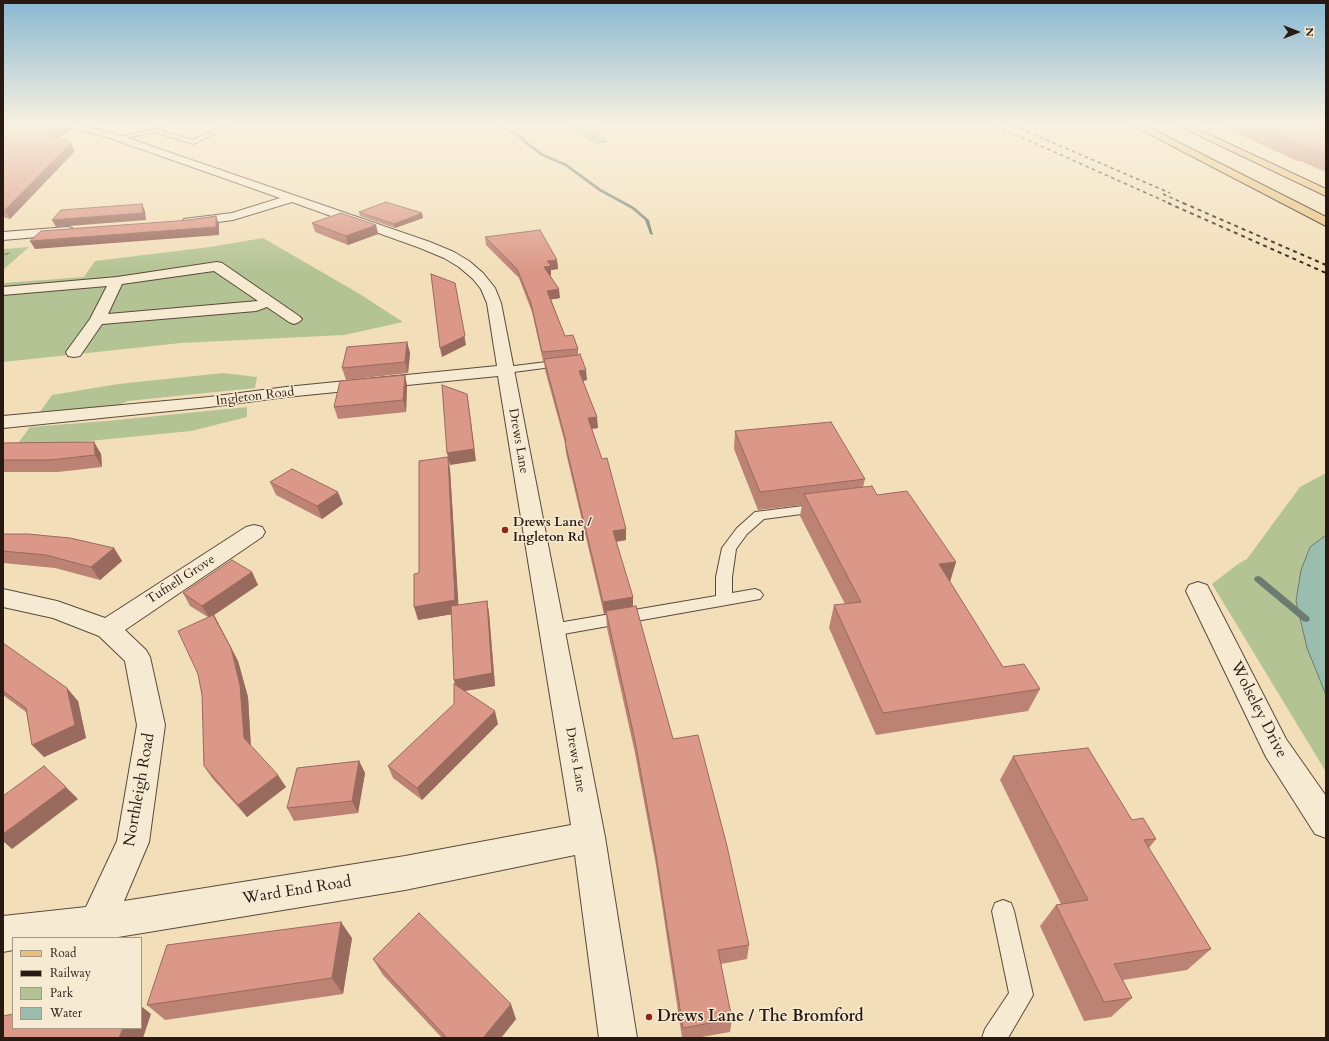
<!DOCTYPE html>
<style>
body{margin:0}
#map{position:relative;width:1329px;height:1041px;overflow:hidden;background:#f2dfb9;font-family:Cardo,serif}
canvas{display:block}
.frame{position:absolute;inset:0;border:4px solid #281a13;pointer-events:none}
.legend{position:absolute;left:12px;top:937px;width:130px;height:92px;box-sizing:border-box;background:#f7ead2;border:1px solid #a49786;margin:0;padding:5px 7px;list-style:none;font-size:12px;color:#281a13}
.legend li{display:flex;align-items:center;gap:8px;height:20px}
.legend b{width:20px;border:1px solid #a49786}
.north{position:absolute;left:1277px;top:12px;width:40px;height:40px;-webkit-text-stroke:3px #f7ead2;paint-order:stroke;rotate:90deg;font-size:11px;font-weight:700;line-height:16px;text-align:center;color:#281a13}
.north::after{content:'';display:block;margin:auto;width:14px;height:18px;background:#281a13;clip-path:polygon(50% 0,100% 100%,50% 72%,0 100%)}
</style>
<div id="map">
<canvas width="1329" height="1041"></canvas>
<div class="frame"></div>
<ul class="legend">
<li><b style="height:5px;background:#e9c07c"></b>Road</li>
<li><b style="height:5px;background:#281a13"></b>Railway</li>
<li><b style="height:11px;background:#b4c394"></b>Park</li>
<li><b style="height:11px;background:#9bbdb0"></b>Water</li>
</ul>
<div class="north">N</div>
</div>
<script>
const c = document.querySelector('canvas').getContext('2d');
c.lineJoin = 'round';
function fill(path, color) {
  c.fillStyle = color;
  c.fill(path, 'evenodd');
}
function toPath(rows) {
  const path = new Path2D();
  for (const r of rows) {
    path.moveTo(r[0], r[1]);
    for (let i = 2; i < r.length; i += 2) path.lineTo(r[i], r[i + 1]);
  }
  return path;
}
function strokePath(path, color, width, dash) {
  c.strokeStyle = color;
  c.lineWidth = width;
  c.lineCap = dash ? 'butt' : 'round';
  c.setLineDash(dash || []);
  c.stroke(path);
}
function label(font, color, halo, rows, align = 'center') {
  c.font = font + ' Cardo,serif';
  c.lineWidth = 3;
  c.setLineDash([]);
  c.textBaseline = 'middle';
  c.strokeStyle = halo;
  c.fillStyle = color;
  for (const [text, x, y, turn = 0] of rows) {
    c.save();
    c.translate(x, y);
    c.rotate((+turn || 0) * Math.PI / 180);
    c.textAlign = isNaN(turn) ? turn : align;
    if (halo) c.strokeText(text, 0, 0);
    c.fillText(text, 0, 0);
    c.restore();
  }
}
const green = toPath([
 [263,238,358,293,403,322,344,335,181,343,3,362,3,283,84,277,95,261,210,247],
 [29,247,3,270,3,249],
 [223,373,257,377,255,388,128,401,119,405,40,412,52,395,118,384],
 [247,407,247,417,191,431,59,444,18,443,30,427,107,421],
 [1326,473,1326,772,1212,584,1238,564,1247,559,1300,487]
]);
const water = toPath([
 [570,126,593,126,607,142,596,143,570,126],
 [1326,535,1326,695,1307,648,1296,601,1301,570,1310,547,1326,535]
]);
const stream = toPath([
 [499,126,502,126,519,134,530,144,544,154,567,164,601,189,634,207,649,220,653,235,650,234,645,220,632,209,599,191,565,166,542,156,528,146,517,136,499,126],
 [1258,576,1261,577,1309,617,1310,619,1309,621,1306,622,1303,621,1255,581,1254,579,1255,577,1258,576]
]);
const path = toPath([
 [3,255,10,253]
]);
const service = toPath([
 [222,126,230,126,193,144,154,132,118,140,115,138,162,127,165,129,162,131,193,140,222,126],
 [563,360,567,361,568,363,567,365,506,373,501,370,506,367,563,360],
 [819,504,824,505,826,508,824,511,764,519,747,534,736,549,732,577,732,593,755,589,760,591,763,595,760,599,552,636,546,634,544,630,546,626,552,624,716,596,716,577,722,548,737,528,755,512,819,504],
 [1003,900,1011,903,1014,911,1033,995,1008,1038,982,1038,985,1029,1009,993,992,911,995,903,1003,900]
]);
const minor = toPath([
 [68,126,84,126,113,133,430,242,454,252,469,261,483,273,495,288,501,303,605,837,637,1038,599,1038,575,855,405,890,112,938,13,938,13,950,3,952,3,916,86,907,117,841,137,725,125,661,99,636,53,618,3,607,3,589,57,601,105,618,246,527,254,525,262,527,265,532,262,537,125,630,146,650,150,657,165,725,149,842,124,901,405,856,571,825,498,376,286,397,209,407,3,428,3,416,209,397,286,387,497,366,487,303,481,289,473,279,459,267,444,258,420,248,292,202,233,220,188,226,184,225,182,222,184,219,232,213,280,198,107,137,70,128,68,126],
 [68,227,72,228,74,231,72,234,3,240,3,232,68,227],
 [217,262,222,263,299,316,302,319,299,322,294,324,289,322,267,307,256,311,102,324,80,356,74,357,68,356,66,352,90,319,107,286,3,295,3,287,117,277,217,262],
 [214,271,258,301,108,314,122,284,214,271],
 [1198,582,1207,585,1286,739,1326,796,1326,838,1315,834,1266,757,1186,591,1189,585,1198,582]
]);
const primary = toPath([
 [1134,126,1146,126,1326,217,1326,226,1134,126]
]);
const motorway = toPath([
 [1179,126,1191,126,1326,189,1326,196,1179,126]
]);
const railFar1 = toPath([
 [996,126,1171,204],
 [1014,126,1170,193],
 [1163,194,1185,204]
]);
const rail = toPath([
 [1168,203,1326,273],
 [1183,203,1326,265]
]);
const wall = toPath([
 [3,126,73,130,57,138,75,151,10,219,3,217],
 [1221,126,1326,126,1326,172,1300,161,1297,161],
 [359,212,423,218,395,228,360,216],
 [312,223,376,225,378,234,348,245,315,232],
 [485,237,557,260,558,269,551,270,551,275,550,275,560,298,551,299,565,336,578,349,578,355,587,380,583,381,598,428,592,429,626,540,616,542,633,606,673,739,749,945,747,959,721,964,732,1019,730,1032,696,1038,682,1038,656,865,635,753,607,628,606,613,604,614,566,453,565,443,545,370,544,361,543,361,532,312,519,278,486,245],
 [407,342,410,353,408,373,346,380,342,368],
 [405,375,407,386,406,412,338,419,334,407],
 [735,431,865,479,863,487,877,495,956,562,950,582,1003,667,1040,689,1028,711,876,735,829,628,834,605,845,604,800,516,802,505,758,510,734,449],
 [94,442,101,454,102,467,58,472,3,472,3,443],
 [450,469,458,605,487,601,489,613,495,686,465,691,498,724,422,800,393,778,388,766,454,704,455,684,454,680,452,614,418,620,419,573],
 [270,482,343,504,322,519,276,495],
 [3,534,114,548,122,561,100,580,55,568,3,563],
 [252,572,258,585,214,615,238,661,248,697,251,746,286,787,247,817,212,778,204,766,202,695,198,674,208,617,190,606,183,593],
 [3,643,78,701,86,738,44,757,26,712,3,695],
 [1013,756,1132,820,1156,839,1149,848,1211,949,1187,970,1123,980,1132,998,1111,1017,1084,1021,1040,926,1056,905,1061,904,1000,780],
 [359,761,365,773,358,813,294,821,287,808],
 [352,938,343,994,165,1020,147,1005],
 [373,959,516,1019,501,1038,442,1038,383,975]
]);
const shadedWall = toPath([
 [61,126,71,126,73,130,49,141,45,133],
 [71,143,75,151,10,219,5,210],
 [142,204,145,211,146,220,56,227,52,220],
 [422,213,423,218,395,228,394,224],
 [216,216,219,224,219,235,35,249,30,241],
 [376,225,378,234,348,245,346,236],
 [557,260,558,269,551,270,551,275,545,275,544,267,547,261],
 [455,283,466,345,442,357,440,348],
 [559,289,560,298,548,300,547,291],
 [407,342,410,353,408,373,405,362],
 [586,370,587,380,580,381,579,371],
 [405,375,407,386,406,412,403,400],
 [467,394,469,406,476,461,450,465,447,453],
 [597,417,598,428,589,429,588,418],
 [94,442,101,454,102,467,95,455],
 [448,457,450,469,459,613,418,620,414,607],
 [338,492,343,504,322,519,317,506],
 [626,529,626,540,614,542,613,531],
 [114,548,122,561,100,580,91,567],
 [956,562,949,584,939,564],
 [252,572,258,585,214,615,238,661,248,697,251,750,244,738,210,619,202,606],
 [633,597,633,609,606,611,606,613,604,614,603,602],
 [487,601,489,613,495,686,457,692,454,680],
 [67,688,78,701,86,738,44,757,32,745],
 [495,711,498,724,422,800,417,788],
 [359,761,365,773,358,813,352,801],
 [278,775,286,787,247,817,238,805],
 [66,787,78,799,12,849,3,841,3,834],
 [341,922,352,938,343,994,332,978],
 [511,1004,516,1019,501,1038,483,1038],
 [141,1006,151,1014,143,1038,119,1038,123,1028,141,1028]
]);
const building = toPath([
 [3,126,61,126,45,133,71,143,5,210,3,209,3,126],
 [1255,126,1326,126,1326,155,1307,147,1304,147,1255,126],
 [386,202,422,213,394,224,359,212,386,202],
 [142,204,143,213,52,220,61,210,142,204],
 [341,213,376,225,346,236,312,223,341,213],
 [216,216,216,227,30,241,41,231,190,220,216,216],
 [540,230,557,260,547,261,551,266,544,267,559,289,547,291,565,336,573,335,578,349,542,352,531,303,517,269,485,237,540,230],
 [431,274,455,283,465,336,440,348,431,274],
 [407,342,405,362,342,368,347,347,407,342],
 [580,354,586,370,579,371,597,417,588,418,602,459,607,458,626,529,613,531,633,597,603,602,565,442,566,441,544,359,578,355,580,354],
 [405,375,403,400,334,407,340,381,405,375],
 [442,385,467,394,474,449,447,453,442,385],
 [831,422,865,479,760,492,735,431,831,422],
 [94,442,95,455,50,460,3,460,3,443,94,442],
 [448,457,455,600,414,607,414,574,419,573,419,461,448,457],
 [292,469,338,492,317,506,270,482,292,469],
 [872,486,877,495,907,491,956,562,939,564,1003,667,1024,664,1040,689,883,713,834,605,861,602,804,494,872,486],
 [3,534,28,534,70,538,114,548,91,567,46,555,3,551,3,534],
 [232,560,252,572,202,606,183,593,232,560],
 [487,601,492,673,454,680,451,606,487,601],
 [636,606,673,739,698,735,727,846,749,945,718,950,732,1019,683,1028,655,849,634,736,606,611,636,606],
 [213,615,231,648,240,685,244,738,278,775,238,805,204,766,202,695,198,674,178,631,213,615],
 [3,643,67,688,75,725,32,745,26,708,3,691,3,643],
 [454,684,495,711,417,788,388,766,454,704,454,684],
 [1088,748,1132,820,1143,818,1156,839,1144,840,1211,949,1114,964,1132,998,1104,1002,1056,905,1088,900,1013,756,1088,748],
 [359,761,352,801,287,808,297,768,359,761],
 [44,766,66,787,3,834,3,796,44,766],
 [419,913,511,1004,483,1038,447,1038,373,959,419,913],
 [341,922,332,978,147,1005,167,945,341,922],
 [13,1014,13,1028,123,1028,119,1038,3,1038,3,1016,13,1014]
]);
const markers = [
 [505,530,4,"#8f2418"],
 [649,1017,4,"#8f2418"]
];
const streetNames = [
 ["Ingleton Road",255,397,-7],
 ["Drews Lane",518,441,80],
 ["Tufnell Grove",181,580,-33],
 ["Drews Lane",575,760,80]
];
const poiNames = [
 ["Drews Lane /",513,523],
 ["Ingleton Rd",513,538]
];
const nearStreetnames = [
 ["Wolseley Drive",1258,710,63],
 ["Northleigh Road",140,790,-80],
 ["Ward End Road",297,891,-9]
];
const nearPoinames = [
 ["Drews Lane / The Bromford",657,1017]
];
fill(green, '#b4c394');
fill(water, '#9bbdb0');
strokePath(water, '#6d7c71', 1);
fill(stream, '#6d7c71');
strokePath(service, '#5a4b3c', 2);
strokePath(minor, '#5a4b3c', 2);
strokePath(primary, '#281a13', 2);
strokePath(motorway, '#281a13', 2);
strokePath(path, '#281a13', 1.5, [0.5, 1]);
fill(service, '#f7ead2');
fill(minor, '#f7ead2');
fill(primary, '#e9c07c');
fill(motorway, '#e9c07c');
strokePath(railFar1, '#281a13', 1.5, [3.5, 3.5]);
strokePath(rail, '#281a13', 2, [4, 4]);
fill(wall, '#bc8274');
fill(shadedWall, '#996a5e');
fill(building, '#db9787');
strokePath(building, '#996a5e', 1);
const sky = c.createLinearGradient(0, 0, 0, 272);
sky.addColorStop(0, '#89b8d2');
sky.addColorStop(0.46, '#f9f1e0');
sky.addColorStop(1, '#f9f1e000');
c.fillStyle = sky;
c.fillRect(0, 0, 1329, 272);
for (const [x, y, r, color] of markers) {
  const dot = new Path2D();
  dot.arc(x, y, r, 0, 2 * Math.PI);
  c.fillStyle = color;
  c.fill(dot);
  strokePath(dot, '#f7ead2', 1.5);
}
label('13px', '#281a13', '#f7ead2', streetNames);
label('bold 13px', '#281a13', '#f7ead2', poiNames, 'left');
label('16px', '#281a13', '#f7ead2', nearStreetnames);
label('bold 16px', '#281a13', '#f7ead2', nearPoinames, 'left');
</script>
